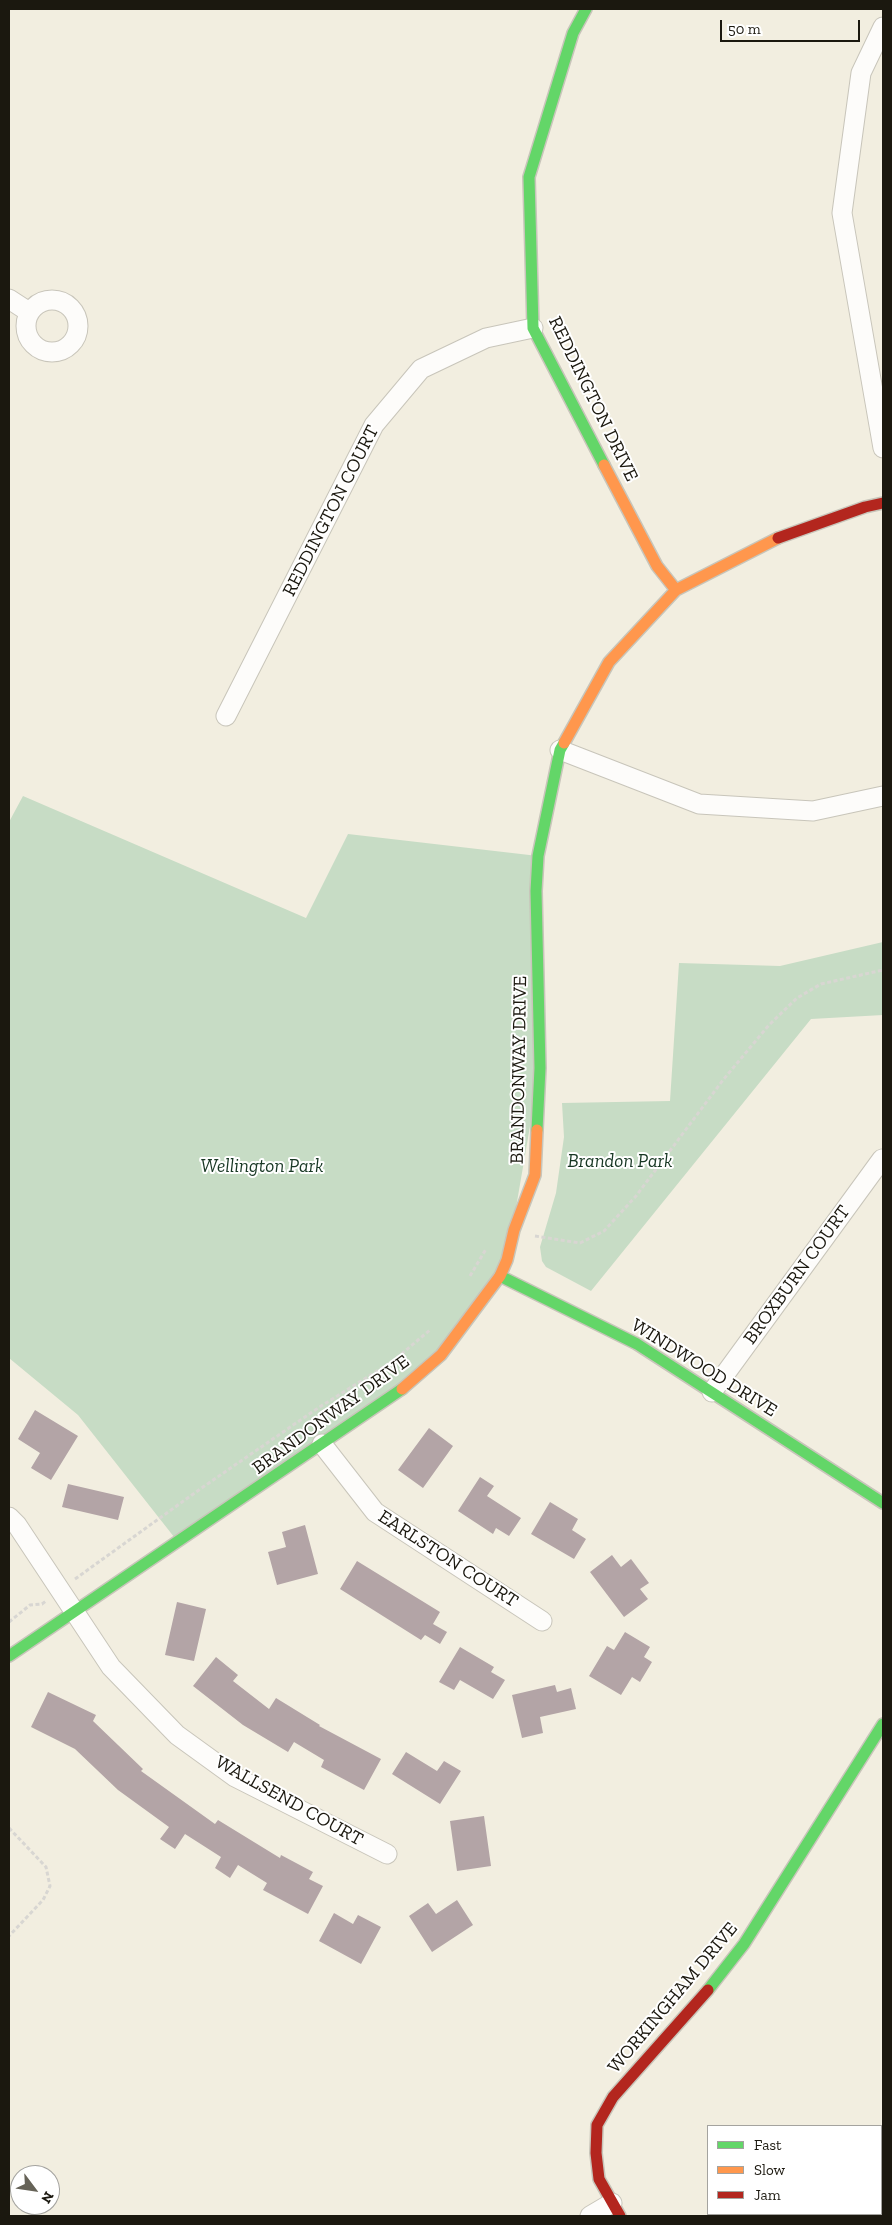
<!DOCTYPE html>
<style>
body{margin:0}
#map{position:relative;width:892px;height:2225px;overflow:hidden;background:#f2eee0;font-family:"Zilla Slab",serif}
canvas{display:block}
.frame{position:absolute;inset:0;border:10px solid #1b180f;pointer-events:none}
.legend{position:absolute;left:707px;top:2125px;width:175px;height:90px;box-sizing:border-box;background:#fff;border:1px solid #a4a39f;margin:0;padding:6px 9px;list-style:none;font-size:15px;color:#1b180f}
.legend li{display:flex;align-items:center;gap:10px;height:25px}
.legend b{width:25px;border:1px solid #a4a39f}
.north{position:absolute;left:10px;top:2165px;width:50px;height:50px;box-sizing:border-box;background:#fff;border:1px solid #a4a39f;border-radius:50%;rotate:121deg;font-size:14px;font-weight:700;line-height:20px;text-align:center;color:#1b180f}
.north::after{content:'';display:block;margin:auto;width:18px;height:22px;background:#666358;clip-path:polygon(50% 0,100% 100%,50% 72%,0 100%)}
.scale{position:absolute;left:720px;top:20px;width:140px;height:22px;box-sizing:border-box;border:2px solid #1b180f;border-top:0;padding-left:6px;font-size:15px;line-height:18px;white-space:nowrap;color:#1b180f;-webkit-text-stroke:4px #fff;paint-order:stroke}
</style>
<div id="map">
<canvas width="892" height="2225"></canvas>
<div class="frame"></div>
<ul class="legend">
<li><b style="height:6px;background:#63d668"></b>Fast</li>
<li><b style="height:6px;background:#ff974d"></b>Slow</li>
<li><b style="height:6px;background:#b3261e"></b>Jam</li>
</ul>
<div class="north">N</div>
<div class="scale">50 m</div>
</div>
<script>
const c = document.querySelector('canvas').getContext('2d');
c.lineJoin = 'round';
function fill(path, color) {
  c.fillStyle = color;
  c.fill(path, 'evenodd');
}
function toPath(rows) {
  const path = new Path2D();
  for (const r of rows) {
    if (r.length === 3) {
      path.moveTo(r[0] + r[2], r[1]);
      path.arc(r[0], r[1], r[2], 0, 2 * Math.PI);
      continue;
    }
    path.moveTo(r[0], r[1]);
    for (let i = 2; i < r.length; i += 2) path.lineTo(r[i], r[i + 1]);
  }
  return path;
}
function strokePath(path, color, width, dash) {
  c.strokeStyle = color;
  c.lineWidth = width;
  c.lineCap = dash ? 'butt' : 'round';
  c.setLineDash(dash || []);
  c.stroke(path);
}
function label(font, color, halo, rows, align = 'center') {
  c.font = font + ' "Zilla Slab",serif';
  c.lineWidth = 4;
  c.setLineDash([]);
  c.textBaseline = 'middle';
  c.strokeStyle = halo;
  c.fillStyle = color;
  for (const [text, x, y, turn = 0] of rows) {
    c.save();
    c.translate(x, y);
    c.rotate((+turn || 0) * Math.PI / 180);
    c.textAlign = isNaN(turn) ? turn : align;
    if (halo) c.strokeText(text, 0, 0);
    c.fillText(text, 0, 0);
    c.restore();
  }
}
const green = toPath([
 [23,796,306,918,348,834,538,856,540,1068,507,1260,441,1355,178,1542,78,1415,9,1358,9,822],
 [883,942,883,1015,811,1019,591,1291,546,1267,542,1261,540,1247,556,1193,564,1137,562,1103,670,1101,679,963,780,966]
]);
const building = toPath([
 [35,1410,78,1436,51,1480,31,1468,40,1453,18,1439],
 [429,1428,453,1446,423,1488,398,1470],
 [480,1477,494,1486,487,1496,521,1518,509,1536,496,1528,493,1534,458,1511],
 [68,1484,124,1497,118,1520,62,1507],
 [550,1502,578,1519,572,1530,586,1539,574,1559,531,1534],
 [305,1525,318,1574,277,1585,268,1552,286,1547,282,1532],
 [612,1555,621,1567,631,1559,649,1583,640,1589,648,1599,624,1617,590,1572],
 [357,1561,440,1612,433,1624,447,1632,440,1644,425,1635,421,1640,340,1589],
 [177,1602,206,1609,194,1661,165,1655],
 [625,1632,650,1647,644,1657,652,1662,640,1682,632,1677,621,1695,589,1676,607,1646,614,1650],
 [460,1647,494,1667,491,1672,505,1680,493,1699,460,1680,454,1690,439,1682],
 [216,1657,238,1675,233,1681,269,1709,276,1698,320,1725,319,1726,381,1759,364,1790,321,1767,324,1760,294,1742,288,1752,243,1725,193,1686],
 [555,1685,557,1692,571,1688,576,1709,540,1717,543,1733,522,1738,512,1695],
 [48,1692,96,1715,93,1721,143,1769,141,1771,215,1824,218,1820,280,1858,281,1855,313,1872,309,1879,323,1886,308,1914,263,1890,267,1883,238,1865,230,1878,215,1868,221,1857,185,1834,175,1849,160,1839,169,1827,118,1790,75,1749,31,1727],
 [406,1752,437,1771,444,1761,461,1771,440,1804,392,1774],
 [484,1816,491,1866,457,1871,450,1821],
 [457,1900,473,1925,432,1952,409,1916,428,1903,436,1914],
 [334,1913,353,1924,358,1915,381,1927,361,1964,319,1941]
]);
const path = toPath([
 [535,1236,580,1243,604,1231,636,1196,723,1080,769,1025,797,998,821,984,883,970],
 [470,1276,486,1249],
 [75,1579,203,1487,318,1408,393,1361,430,1330],
 [9,1622,30,1605,42,1604,46,1601],
 [9,1828,46,1867,50,1886,43,1900,9,1936]
]);
const street = toPath([
 [883,27,861,73,842,213,883,448],
 [9,299,29,312],
 [52,326,26],
 [226,716,374,425,421,369,486,338,533,328],
 [560,750,699,804,813,811,883,796],
 [712,1392,882,1159],
 [322,1444,375,1512,542,1621],
 [9,1517,17,1525,111,1667,177,1735,235,1777,387,1854],
 [590,2216,612,2203]
]);
const fast = toPath([
 [586,9,573,33,529,177,533,328,604,465],
 [537,1130,540,1068,536,891,538,856,560,750,564,743],
 [500,1276,637,1344,883,1503],
 [9,1656,402,1389],
 [708,1990,744,1944,883,1724]
]);
const slow = toPath([
 [604,465,657,566,676,590],
 [564,743,609,662,676,590,778,538],
 [402,1389,441,1355,500,1276,507,1260,514,1230,535,1175,537,1130]
]);
const jam = toPath([
 [778,538,865,507,883,503],
 [620,2216,599,2179,596,2153,597,2125,613,2097,708,1990]
]);
const streetNames = [
 ["REDDINGTON DRIVE",593,399,64],
 ["REDDINGTON COURT",331,511,-63],
 ["BRANDONWAY DRIVE",519,1070,-89],
 ["BROXBURN COURT",797,1275,-54],
 ["WINDWOOD DRIVE",704,1368,32],
 ["BRANDONWAY DRIVE",331,1415,-36],
 ["EARLSTON COURT",448,1559,33],
 ["WALLSEND COURT",289,1801,29],
 ["WORKINGHAM DRIVE",673,1998,-50]
];
const parkNames = [
 ["Brandon Park",620,1162],
 ["Wellington Park",262,1167]
];
fill(green, '#c7dcc5');
fill(building, '#b3a4a6');
strokePath(street, '#c8c5ba', 21);
strokePath(fast, '#c8c5ba', 14);
strokePath(slow, '#c8c5ba', 14);
strokePath(jam, '#c8c5ba', 14);
strokePath(path, '#d8d6d2', 3, [4, 2.5]);
strokePath(street, '#fdfcfa', 19);
strokePath(fast, '#63d668', 11);
strokePath(slow, '#ff974d', 11);
strokePath(jam, '#b3261e', 11);
label('19px', '#1b180f', '#fff', streetNames);
label('italic 19px', '#173723', '#fff', parkNames);
</script>
